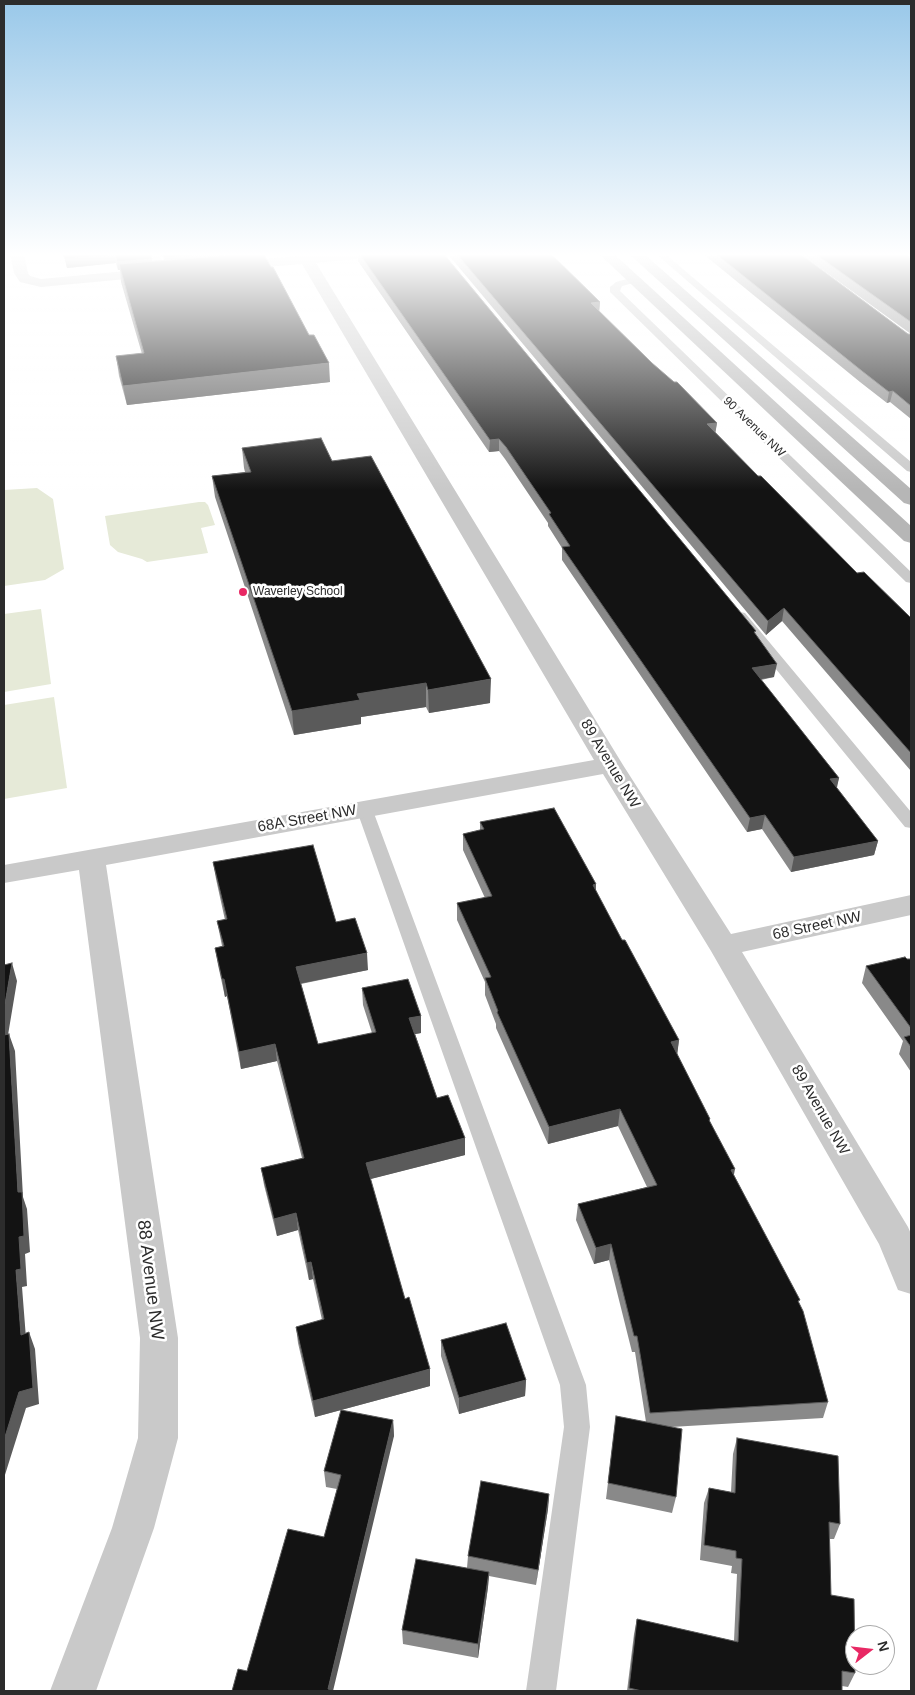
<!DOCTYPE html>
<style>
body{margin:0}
#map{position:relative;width:915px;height:1695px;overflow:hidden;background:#fff;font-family:Arial,sans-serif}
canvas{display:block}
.frame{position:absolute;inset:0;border:5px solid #2c2c2c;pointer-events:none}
.north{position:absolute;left:845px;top:1625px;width:50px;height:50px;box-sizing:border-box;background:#fff;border:1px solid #ababab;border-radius:50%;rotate:74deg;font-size:14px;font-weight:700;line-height:20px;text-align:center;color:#2c2c2c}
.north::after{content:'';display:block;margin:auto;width:18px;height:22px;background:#e82864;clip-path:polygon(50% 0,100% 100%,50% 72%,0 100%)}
</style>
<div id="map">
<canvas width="915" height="1695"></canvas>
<div class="frame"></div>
<div class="north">N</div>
</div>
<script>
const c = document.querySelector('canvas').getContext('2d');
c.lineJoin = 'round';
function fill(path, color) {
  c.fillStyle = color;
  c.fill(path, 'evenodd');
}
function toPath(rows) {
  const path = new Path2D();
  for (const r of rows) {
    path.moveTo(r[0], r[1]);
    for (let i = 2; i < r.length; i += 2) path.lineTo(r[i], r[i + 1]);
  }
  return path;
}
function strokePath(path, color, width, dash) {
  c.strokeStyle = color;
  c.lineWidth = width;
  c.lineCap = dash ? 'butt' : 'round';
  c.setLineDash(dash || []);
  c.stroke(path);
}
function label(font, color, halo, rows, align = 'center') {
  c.font = font + ' Arial,sans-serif';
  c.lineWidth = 5;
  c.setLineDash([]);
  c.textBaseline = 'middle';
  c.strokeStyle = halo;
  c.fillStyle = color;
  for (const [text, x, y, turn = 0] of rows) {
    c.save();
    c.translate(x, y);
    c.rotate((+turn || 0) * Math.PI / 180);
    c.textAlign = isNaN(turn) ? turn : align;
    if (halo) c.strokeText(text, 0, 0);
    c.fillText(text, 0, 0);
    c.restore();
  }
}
const green = toPath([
 [37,488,53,499,64,569,45,580,4,586,4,490],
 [199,502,205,502,208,505,215,525,201,528,208,553,147,562,142,559,118,552,110,545,105,516],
 [41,609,51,684,4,692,4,614],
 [54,697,67,788,4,799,4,705]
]);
const service = toPath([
 [151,253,159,253,166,272,164,274,161,275,156,272,151,253],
 [655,253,664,253,911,462,911,472,907,471,655,253],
 [634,277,639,280,637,282,622,286,620,291,911,572,911,583,906,582,610,292,610,287,616,282,634,277],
 [740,612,745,613,911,812,911,828,905,827,735,619,733,616,735,613,740,612],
 [364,803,370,804,372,808,586,1385,590,1427,556,1691,526,1691,564,1427,560,1385,356,808,358,804,364,803]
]);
const minor = toPath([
 [10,253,24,253,28,273,30,276,41,279,158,268,163,269,165,272,163,275,158,276,41,287,20,282,14,273,10,253],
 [296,253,310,253,311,255,333,253,383,253,381,256,376,257,316,263,623,765,731,934,911,895,911,915,742,952,908,1227,911,1234,911,1294,898,1290,879,1244,711,951,603,774,106,865,178,1338,178,1438,154,1528,96,1691,50,1691,112,1528,138,1438,140,1338,79,870,4,883,4,865,594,760,302,264,231,270,226,269,224,266,226,263,231,262,298,256,296,253]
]);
const secondary = toPath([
 [598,253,613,253,911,526,911,543,904,541,598,253],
 [628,253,643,253,911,489,911,505,904,503,628,253]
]);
const wall = toPath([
 [63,253,150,253,152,261,164,260,160,253,263,253,330,382,127,405,119,376,116,356,142,354,121,282,120,270,118,270,116,263,67,268],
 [358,253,442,253,755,634,774,677,761,680,839,778,836,788,878,841,874,855,791,872,762,829,747,832,562,560,562,548,548,526,548,523,505,459,499,451,489,452,358,261],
 [447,253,550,253,600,302,599,312,652,363,717,423,715,433,758,476,857,573,911,618,911,771,782,621,766,635],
 [702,253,903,253,911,258,911,334,805,257,908,334,911,334,911,419,890,402,887,403,860,382],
 [242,448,332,461,490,703,429,713,426,707,361,717,361,724,294,735,215,497,212,476,245,472,244,468],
 [480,822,596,884,596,891,622,940,679,1040,677,1054,710,1119,710,1122,734,1175,799,1303,828,1402,823,1418,671,1427,676,1497,672,1513,606,1499,616,1416,646,1422,635,1352,632,1352,609,1260,594,1264,576,1220,578,1204,647,1187,618,1126,548,1144,496,1028,496,1024,485,995,485,982,457,920,457,903,485,898,463,850,463,834,480,830],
 [213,862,336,922,368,970,301,984,318,1044,372,1033,363,1005,362,988,421,1016,421,1033,415,1034,437,1098,465,1138,465,1155,370,1179,430,1386,315,1417,298,1343,296,1327,322,1320,313,1279,309,1280,298,1230,277,1236,264,1185,261,1168,302,1158,277,1061,241,1069,227,996,225,997,218,965,215,948,222,946,217,921,225,920,216,879],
 [907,959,911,959,911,1072,899,1054,903,1041,862,983,866,966],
 [441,1340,526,1380,525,1396,459,1414,441,1356],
 [393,1420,394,1436,247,1671,324,1537,337,1489,326,1487,324,1471],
 [737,1438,840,1524,834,1539,830,1539,831,1595,855,1673,848,1687,842,1686,842,1691,627,1691,634,1634,637,1619,734,1641,737,1574,731,1573,732,1566,700,1560,704,1503,709,1488,731,1492,733,1454],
 [549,1494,548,1509,536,1585,489,1576,488,1587,478,1658,403,1644,402,1630,467,1568,468,1556]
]);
const shadedWall = toPath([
 [222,253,258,253,166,266,165,258],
 [115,255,116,263,67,268,65,259],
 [152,259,153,267,119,264,120,270,118,270,117,262],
 [600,302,599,313,591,303],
 [329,363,330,382,127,405,123,386],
 [893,391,890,402,887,403,889,392],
 [717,423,715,435,707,424],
 [499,439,499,451,489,452,490,440],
 [784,608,782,621,766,635,768,621],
 [777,664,774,677,749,681,752,668],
 [491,679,490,703,429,713,428,690],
 [426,683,426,707,361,717,361,724,294,735,292,711,357,694],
 [839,778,836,792,830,779],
 [765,815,762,829,747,832,750,818],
 [878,841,874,855,791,872,794,857],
 [596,884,595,901,593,885],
 [367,953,368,970,298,984,296,967],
 [12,963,17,981,5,1053,4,1049,4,1010],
 [222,979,224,979,227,996,225,997],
 [421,1016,421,1033,410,1035,409,1018],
 [9,1034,15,1051,23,1197,27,1209,30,1252,25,1254,27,1286,22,1287,27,1351,21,1335,16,1270,19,1237,18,1192],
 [679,1040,677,1056,671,1042],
 [275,1044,277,1061,241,1069,239,1052],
 [620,1109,618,1126,548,1144,549,1127],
 [465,1138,465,1155,367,1180,366,1163],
 [735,1169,732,1185,731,1170],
 [296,1213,298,1230,277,1236,274,1219],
 [611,1244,609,1260,594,1264,596,1248],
 [311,1262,313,1279,309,1280,307,1263],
 [29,1332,35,1349,39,1404,26,1408,4,1478,4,1440],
 [430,1369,430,1386,315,1417,313,1401],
 [526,1380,525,1396,459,1414,459,1398],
 [393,1420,394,1436,333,1691,329,1691,328,1689],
 [549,1494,548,1509,536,1585,538,1570],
 [489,1572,488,1587,478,1658,478,1644]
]);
const building = toPath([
 [63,253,150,253,152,259,117,262,115,255,65,259,63,253],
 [163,253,222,253,165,258,163,253],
 [255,253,263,253,271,267,273,267,309,335,314,335,329,363,123,386,116,356,144,353,119,264,255,253],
 [359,253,443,253,756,631,754,632,777,664,752,668,839,778,830,779,878,841,794,857,765,815,750,818,562,547,570,546,549,514,551,513,506,447,499,439,490,440,359,253],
 [456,253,550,253,600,302,591,303,652,363,674,382,677,382,717,423,707,424,758,476,761,476,857,573,864,572,911,618,911,753,784,608,768,621,456,253],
 [715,253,799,253,908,334,911,334,911,406,893,391,889,392,862,371,715,253],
 [814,253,903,253,911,258,911,322,814,253],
 [321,438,332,461,371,456,491,679,428,690,426,683,357,694,360,700,292,711,212,476,251,472,242,448,321,438],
 [554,808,596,884,593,885,622,940,625,940,679,1040,671,1042,710,1119,709,1120,735,1169,731,1170,800,1300,798,1301,803,1311,828,1402,650,1413,637,1336,634,1336,611,1244,596,1248,578,1204,657,1185,620,1109,549,1127,497,1012,498,1011,485,978,491,977,457,903,492,896,463,834,484,829,480,822,554,808],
 [313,845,336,922,355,918,367,953,296,967,318,1044,376,1032,362,988,408,979,421,1016,409,1018,437,1098,448,1095,465,1138,366,1163,405,1299,409,1297,430,1369,313,1401,296,1327,324,1319,311,1262,307,1263,296,1213,274,1219,261,1168,304,1158,275,1044,239,1052,224,979,222,979,215,948,224,946,217,921,227,919,213,862,313,845],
 [905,957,907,959,911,959,911,1028,866,966,905,957],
 [12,963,4,1010,4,965,12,963],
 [9,1034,18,1192,22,1192,24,1236,19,1237,21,1269,16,1270,21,1335,29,1332,33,1388,19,1392,4,1440,4,1035,9,1034],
 [911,1035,911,1047,904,1037,911,1035],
 [506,1323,526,1380,459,1398,441,1340,506,1323],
 [341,1410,393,1420,328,1689,332,1690,332,1691,232,1691,238,1669,247,1671,288,1529,324,1537,341,1475,324,1471,341,1410],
 [616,1416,682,1429,676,1497,608,1483,616,1416],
 [737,1438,838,1456,840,1524,829,1522,831,1595,854,1599,855,1673,842,1671,842,1691,642,1691,629,1688,637,1619,738,1642,742,1559,736,1558,736,1551,704,1545,709,1488,735,1493,737,1438],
 [481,1481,549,1494,538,1570,468,1556,481,1481],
 [416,1559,489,1572,478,1644,402,1630,416,1559]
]);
const markers = [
 [243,592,5,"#e82864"]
];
const farStreetnames = [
 ["90 Avenue NW",754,427,44]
];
const farPoinames = [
 ["Waverley School",253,592]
];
const streetNames = [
 ["89 Avenue NW",610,764,59],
 ["68A Street NW",307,819,-10],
 ["68 Street NW",817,926,-12],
 ["89 Avenue NW",820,1110,60]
];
const nearStreetnames = [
 ["88 Avenue NW",150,1280,83]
];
fill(green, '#e6ead8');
fill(service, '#c9c9c9');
fill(minor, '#c9c9c9');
fill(secondary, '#b6b6b6');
fill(wall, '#898989');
fill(shadedWall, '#5a5a5a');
fill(building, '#131313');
strokePath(building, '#5a5a5a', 1);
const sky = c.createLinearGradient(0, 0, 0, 490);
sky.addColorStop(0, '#99c8e9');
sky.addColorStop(0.52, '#fff');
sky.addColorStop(1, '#ffffff00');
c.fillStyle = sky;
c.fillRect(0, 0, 915, 490);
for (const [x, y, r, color] of markers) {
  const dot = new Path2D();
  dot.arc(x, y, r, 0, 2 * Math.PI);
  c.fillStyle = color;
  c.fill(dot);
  strokePath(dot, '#fff', 2);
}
label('12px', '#2c2c2c', '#fff', farStreetnames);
label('12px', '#2c2c2c', '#fff', farPoinames, 'left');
label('15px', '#2c2c2c', '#fff', streetNames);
label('18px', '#2c2c2c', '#fff', nearStreetnames);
</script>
